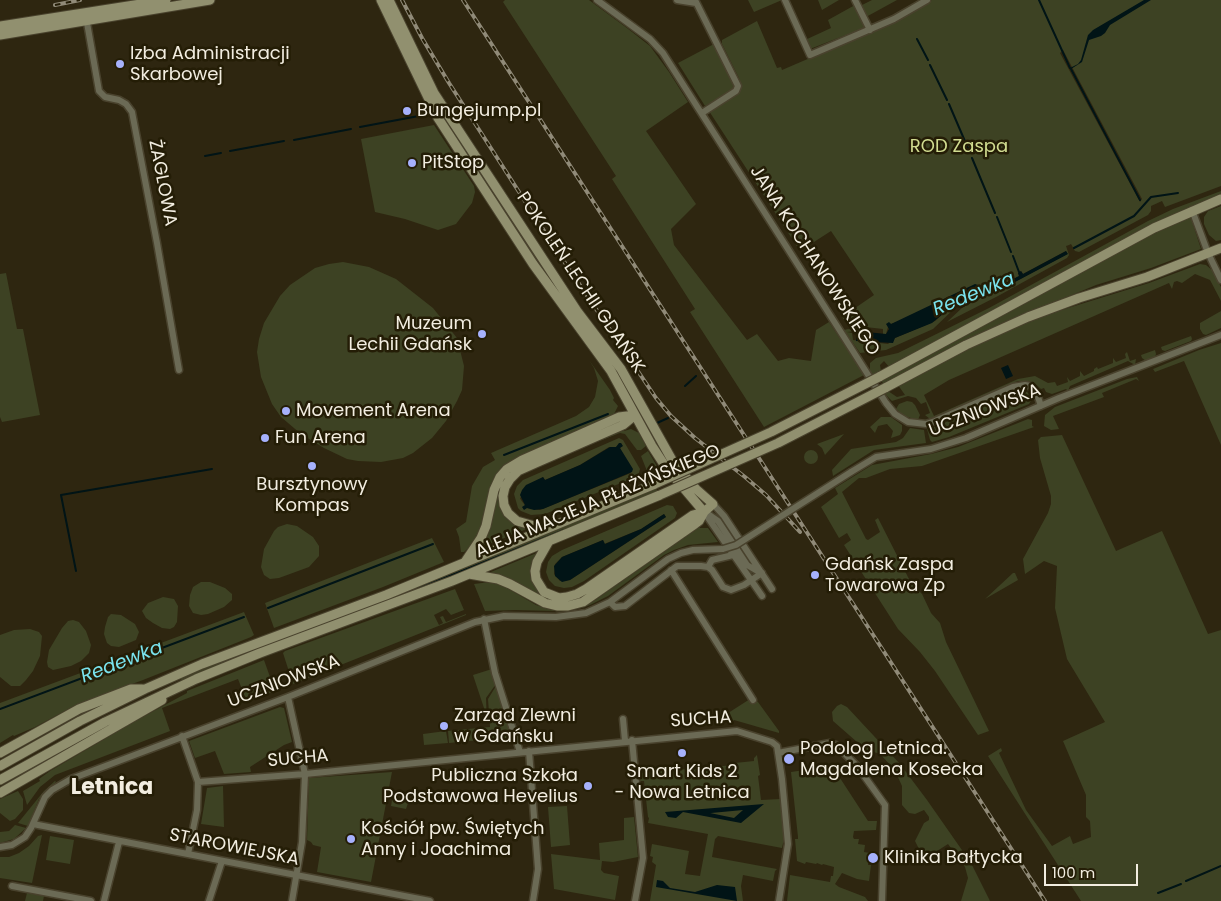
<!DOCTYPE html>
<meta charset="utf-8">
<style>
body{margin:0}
#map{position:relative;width:1221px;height:901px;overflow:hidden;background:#2e2610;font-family:Poppins,sans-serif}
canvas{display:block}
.scale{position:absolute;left:1044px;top:864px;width:94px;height:22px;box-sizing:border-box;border:2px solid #f2ede0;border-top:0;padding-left:6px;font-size:15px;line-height:18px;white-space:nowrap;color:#f2ede0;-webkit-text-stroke:4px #241d06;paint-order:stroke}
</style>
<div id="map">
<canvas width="1221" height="901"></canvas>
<div class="scale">100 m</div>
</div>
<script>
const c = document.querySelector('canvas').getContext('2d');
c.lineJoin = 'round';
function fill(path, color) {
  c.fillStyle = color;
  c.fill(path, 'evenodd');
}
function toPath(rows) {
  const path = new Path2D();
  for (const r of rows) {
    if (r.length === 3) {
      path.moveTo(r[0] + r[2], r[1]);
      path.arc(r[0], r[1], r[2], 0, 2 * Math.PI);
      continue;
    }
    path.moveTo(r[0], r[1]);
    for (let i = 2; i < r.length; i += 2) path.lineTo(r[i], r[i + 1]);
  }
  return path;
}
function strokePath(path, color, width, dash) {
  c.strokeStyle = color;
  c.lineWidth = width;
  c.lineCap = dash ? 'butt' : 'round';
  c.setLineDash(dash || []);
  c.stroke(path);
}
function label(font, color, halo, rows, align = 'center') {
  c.font = font + ' Poppins,sans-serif';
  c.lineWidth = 5;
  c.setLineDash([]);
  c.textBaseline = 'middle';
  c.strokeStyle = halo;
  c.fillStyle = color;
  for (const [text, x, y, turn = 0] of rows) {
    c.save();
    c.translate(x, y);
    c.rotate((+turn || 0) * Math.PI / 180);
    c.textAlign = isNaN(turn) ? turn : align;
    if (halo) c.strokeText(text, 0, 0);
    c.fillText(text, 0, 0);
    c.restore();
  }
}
const green = toPath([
 [505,0,589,0,627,28,650,46,669,72,688,102,646,131,696,204,671,229,674,245,747,340,757,334,778,361,789,358,811,361,816,330,829,322,864,375,764,427,690,312,695,309,612,179,616,176,503,2],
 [748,0,782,0,754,12],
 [818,0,839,0,822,10],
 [872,0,897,0,866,17,860,6],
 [932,0,1221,0,1221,186,1165,207,1162,201,1151,206,1151,211,1148,215,1079,252,1075,251,1071,244,1069,245,1066,246,1069,255,1067,258,998,296,947,322,963,307,980,298,998,291,1067,254,1066,251,1023,274,1021,271,1018,273,1019,276,996,288,891,324,889,323,886,334,883,334,883,329,848,325,848,322,846,322,842,317,874,295,831,231,800,251,709,111,741,86,739,78,722,44,722,40,757,21,777,68,781,67,782,70,896,21],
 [1063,50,1142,199,1140,202,1060,53],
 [855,5,865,24,864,28,810,49,805,40,831,28,828,20],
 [714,44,736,86,733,91,705,106,678,63],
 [434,125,474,186,475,192,472,203,456,224,438,230,405,219,375,212,361,139],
 [1221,191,1221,195,1170,216,1124,239,890,368,884,361,880,365,881,371,873,376,870,371,870,363,876,358,898,353,989,308,1148,221,1173,209],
 [1221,206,1221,240,1216,241,1209,235,1204,224,1204,217,1208,211],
 [1190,215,1201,249,1151,268,1096,285,1060,300,1004,323,884,385,881,380,1121,249],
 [343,262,369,267,396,279,433,308,457,338,464,366,462,390,457,401,446,421,432,438,413,453,403,458,381,462,358,461,347,459,324,448,301,434,281,417,272,404,261,377,257,352,259,339,264,323,280,296,290,285,315,268,329,264],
 [1200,264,1206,265,1212,270,1221,287,1221,301,1210,280,1195,274,1182,283,1177,281,1174,282,1172,289,1169,283,949,380,924,395,934,416,1018,379,1035,376,1048,383,1055,382,1057,386,1068,382,1067,377,1070,381,1080,376,1080,371,1084,376,1094,371,1094,369,1097,367,1098,369,1113,363,1113,358,1116,362,1126,358,1125,354,1127,352,1130,361,1136,359,1135,365,1128,361,1070,386,1068,391,1066,389,1052,394,1046,392,1044,388,1041,389,1033,382,1028,381,1018,381,930,419,925,415,930,413,926,402,921,404,916,398,908,396,892,401,884,393,888,391,897,397,905,395,898,385,965,349,1026,321,1149,283],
 [6,273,17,329,23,329,40,415,2,422,0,417,0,274],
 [958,305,933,329,886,350,860,353,844,330,848,329,856,330,856,331,847,332,852,333,853,340,888,344,895,338,935,321,944,313],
 [1221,311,1221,328,1206,335,1203,334,1200,329,1200,323],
 [1191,336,1192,339,1191,341,1165,351,1162,350,1161,347],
 [1221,343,1221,445,1184,361,1155,372,1153,369,1199,350],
 [1155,350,1156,354,1155,357,1146,361,1142,358,1141,355],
 [589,360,610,390,614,398,613,400,618,406,612,418,512,461,474,543,464,552,461,552,459,537,456,529,466,522,472,486,483,467,495,460,491,453,576,416,589,407,595,397,598,381,594,368],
 [1137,377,1139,381,1136,379,1102,393,1104,397,1053,416,1059,429,1051,430,1044,426,1045,415,1055,407,1127,379],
 [1021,392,1027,392,1030,395,1032,399,1029,404,949,437,932,442,930,440,927,429,937,426,987,404],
 [907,401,912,402,915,405,920,415,918,420,904,416,896,409,899,404],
 [881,417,891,417,902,425,902,431,900,435,891,438,893,431,887,424,878,426,875,433,870,427],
 [1028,419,1032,420,1032,426,1034,427,922,466,890,469,866,478,859,478,842,492,866,539,868,540,880,532,875,520,878,518,911,583,922,594,931,613,940,623,946,642,989,731,978,735,935,671,920,652,898,629,844,545,851,540,847,533,839,538,821,507,838,494,835,488,872,465,931,454,958,447],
 [619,421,620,422,506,477,502,484,499,502,529,528,477,549,501,483,508,473],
 [910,428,924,430,926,443,874,450,833,476,832,470,851,449,896,442,903,438],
 [631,429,639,433,646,446,641,450,637,450,625,434,620,433,602,440,602,439,623,430,624,431],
 [844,434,825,455,822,448,817,444],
 [1062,435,1116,551,1162,531,1208,634,1221,630,1221,901,1081,901,988,756,1001,748,1002,751,999,753,1026,810,1052,846,1070,836,1073,844,1091,837,1090,821,1086,817,1086,795,1063,741,1105,722,1067,659,1055,608,1057,566,1044,561,1025,574,1023,559,1048,513,1051,504,1051,496,1040,458,1038,440,1041,437],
 [619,438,623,440,640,469,638,476,545,514,531,515,521,511,518,508,514,494,517,486,523,480],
 [621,443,622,446,620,448,631,473,540,510,527,508,521,500,520,498,543,477,545,480,580,465,609,447,616,447],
 [811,457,7],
 [648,451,661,473,641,482,646,477,647,471,641,456],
 [656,488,658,493,468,570,280,641,279,638,559,528],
 [667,505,673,506,677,513,675,518,584,581,572,587,564,588,555,586,549,580,546,572,548,562,552,556,562,550],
 [664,514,666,517,570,580,560,581,554,574,555,564,562,557,603,540,604,544,641,529],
 [695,519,586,595,571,602,555,603,486,574,539,552,533,581,534,585,544,596,551,600,561,602],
 [287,524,297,526,313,537,319,546,319,556,309,567,279,578,270,579,264,575,261,567,264,549,274,531,278,527],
 [699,527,700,528,708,528,718,542,688,545,674,550,664,555,608,596,590,605,578,609,569,611,580,608,595,600],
 [432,538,444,562,383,587,274,628,265,603],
 [1013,573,1015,573,1018,580,985,599],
 [201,582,210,582,225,588,232,594,232,600,224,607,208,614,201,615,193,613,189,606,190,595,193,587],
 [490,582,502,585,536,605,556,611,515,610,485,611,474,584],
 [455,589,464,610,451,615,446,609,434,615,439,625,443,623,440,617,443,616,446,622,466,614,466,615,293,684,283,653,285,651],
 [163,597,174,599,178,606,177,622,174,627,170,629,162,628,153,623,146,618,142,611,148,603],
 [244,612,254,635,251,637,143,680,78,704,35,727,14,736,13,735,0,743,0,703],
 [111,614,121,615,135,624,139,632,136,640,119,647,111,646,107,643,104,634,105,627,108,617],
 [73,620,79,622,86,631,91,645,89,653,81,661,71,666,53,670,48,667,47,662,49,650,62,628,68,621],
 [30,629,39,632,42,636,40,656,33,671,26,680,20,686,11,686,0,677,0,635,14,630],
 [257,646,258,650,182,681,180,678],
 [264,660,275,691,247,702,238,679,162,708,170,731,55,775,40,787,27,805,23,791,40,781,39,779,50,771,135,721,187,693,187,691],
 [492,669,496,684,486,698,487,725,486,714,473,675],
 [496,686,511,732,511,735,508,738,469,741,468,729,490,727,488,699],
 [750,699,755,699,758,702,779,731,779,733,734,720,730,724,725,715],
 [841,704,847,707,900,764,927,800,971,863,990,901,961,901,968,878,965,867,948,844,934,853,920,851,915,841,924,823,929,820,929,817,924,810,915,814,909,813,902,805,902,786,897,775,893,768,880,754,865,749,833,721,832,712,837,706],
 [280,707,284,708,292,742,284,745,250,767,251,772,224,774,215,751,195,758,189,741],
 [467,729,468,741,449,743,448,731],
 [446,731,448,743,424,745,423,734],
 [757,755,760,775,758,776,761,800,781,799,784,839,782,848,718,836,715,839,712,857,777,869,775,871,773,881,743,875,741,886,743,901,650,901,656,865,652,862,653,857,650,856,652,844,689,851,685,874,700,876,708,834,648,823,649,818,648,817,644,781,639,781,639,773,735,765,735,763,754,761,754,758],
 [825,768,828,770,831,768,840,778,868,821,877,821,876,830,854,831,853,837,854,839,859,839,858,844,865,845,864,852,870,853,868,865,871,865,869,881,857,879,842,873,835,884,839,887,865,897,868,901,787,901,790,875,830,882,831,876,833,876,834,867,823,864,822,865,817,863,816,864,806,862,805,864,797,861,795,839,798,839,798,837,791,772,811,769,811,770,817,769,818,770,823,769,825,770],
 [392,772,371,882,317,872,321,847,313,845,311,842,307,840,309,778],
 [55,781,56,782,46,790,39,799,28,826,18,823,44,791],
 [223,786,224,827,201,824,207,788],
 [18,791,23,799,23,810,15,819,10,821,0,813,0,799],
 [406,799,408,803,406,809,391,806,392,800],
 [567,806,570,845,551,847,548,807],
 [634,817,638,857,613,862,602,861,601,870,604,873,619,876,615,900,554,889,551,854,600,860,599,843,624,840,624,818],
 [15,825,26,828,14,839,0,843,0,832,9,831],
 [42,835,32,883,0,878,0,857,9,857,19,853,29,846,38,836],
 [50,836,74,840,70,864,46,860],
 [27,893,44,896,43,901,25,901]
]);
const water = toPath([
 [1144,0,1151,0,1110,25,1105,33,1101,36,1089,40,1082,62,1071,69,1070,68,1078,64,1081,60,1088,35,1093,30],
 [1066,251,1068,254,998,291,980,298,963,307,958,305,944,313,932,323,895,338,893,343,856,341,857,331,886,334,889,329,886,324,889,322,891,324,975,284,990,289,996,288,1019,276,1018,273,1021,271,1023,274],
 [1008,365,1013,376,1006,379,1001,368],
 [619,443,621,443,623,446,620,448,633,469,632,472,543,509,534,510,527,508,524,510,522,507,525,505,520,495,522,490,526,485,543,477,545,480,580,465,610,447,616,447],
 [664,514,666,517,570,580,562,582,555,576,554,566,562,557,603,540,605,544,641,529],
 [764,804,741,823,683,812,676,818,668,817,665,812],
 [743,810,734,818,710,813,711,813],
 [657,880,663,881,670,888,695,892,717,885,735,887,737,901,656,887]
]);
const stream = toPath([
 [1039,0,1070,68],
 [917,39,928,60],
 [930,65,947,100],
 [1071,69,1140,200],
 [949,104,970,153],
 [360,127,424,115],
 [294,140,351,129],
 [230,151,284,141],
 [205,156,221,153],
 [972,158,995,213],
 [997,217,1011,252],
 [1074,248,1134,216,1151,197,1178,193],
 [1013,256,1019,272],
 [685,386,696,376],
 [657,423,668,418],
 [504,455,608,414],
 [76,571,61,495,212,469],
 [400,596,564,530],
 [268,608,433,544],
 [316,627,344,617],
 [0,709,244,617],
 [1186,881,1221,866],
 [1158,893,1181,884]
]);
const street = toPath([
 [597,0,650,39,663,53,886,403,895,414,908,422,926,424,935,421,1013,387,1025,385,1030,386,1036,391,1041,406],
 [677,0,696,3],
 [695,0,738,86,736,91,702,113],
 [785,0,810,55,894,19,927,0],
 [855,0,870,30],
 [86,17,99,91,105,97,119,100,126,104,132,112,157,243,179,370],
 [1192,210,1208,253,1221,280],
 [851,472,876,457,931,449,966,438,1059,398,1221,335],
 [713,504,724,516,772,589],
 [704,512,762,596],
 [705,512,718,521,747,565,759,572],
 [708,567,712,560,733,555],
 [671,570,753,700],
 [610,602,615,607,625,606,677,566,701,566,708,567,712,570,723,587,731,590,744,585,762,573],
 [484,619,495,673,520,752],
 [288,697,305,774,302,842,292,901],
 [623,719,625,741],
 [182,736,198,782,197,810,188,854],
 [632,740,643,858,635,901],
 [529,751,538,869,533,901],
 [778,753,830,743,836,745,857,766,885,805,882,901],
 [198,782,305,774,737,731,772,742,777,746,782,779,788,844,779,901],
 [33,824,430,901],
 [0,847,12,845,25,837,31,828,45,797,52,790,71,779,288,697,475,622,504,616,556,617,586,613,610,602,668,559,681,553,693,550,723,549],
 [12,886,91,901],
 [104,901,119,842],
 [209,901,222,861]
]);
const secondary = toPath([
 [381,0,438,118,533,264,611,371,652,446,665,466,704,512],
 [389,0,434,93,577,311,621,369,672,460,696,489,713,504,704,512,699,521,695,524,583,602,568,606,557,606,545,603,510,584,498,579,469,574],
 [0,26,166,0],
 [0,35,210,0],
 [879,377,1154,228,1221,199],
 [885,388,966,345,1028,317,1079,298,1147,277,1221,248],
 [545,529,517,521,508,513,504,505,503,496,505,487,510,479,518,471,536,463,623,425,635,415],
 [549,541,537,562,535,571,536,579,544,592,559,598,567,597,577,594,586,589,693,515,704,512],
 [465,562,481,538,486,526,494,490,500,477,507,469,522,460,619,417,635,415],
 [0,753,79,709,131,689,142,689],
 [0,766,80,721,145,689,202,664,386,595,655,484],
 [0,780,105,722,196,679,260,653,452,581,660,495],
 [0,793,162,700]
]);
const rail = toPath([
 [402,0,422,38,449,83,557,251,656,398,671,416,695,438,745,477,766,495,800,532],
 [463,0,1045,901],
 [55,5,80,0]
]);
const streetBridge = toPath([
 [723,549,736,545,851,472]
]);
const secondaryBridge = toPath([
 [655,484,771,432,879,377],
 [660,495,778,443,885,388]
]);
const markers = [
 [120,64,5,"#a6b1fc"],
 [407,111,5,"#a6b1fc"],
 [412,163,5,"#a6b1fc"],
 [482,334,5,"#a6b1fc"],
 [286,411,5,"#a6b1fc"],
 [265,438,5,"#a6b1fc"],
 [312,466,5,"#a6b1fc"],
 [815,575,5,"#a6b1fc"],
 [444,726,5,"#a6b1fc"],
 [682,753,5,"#a6b1fc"],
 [789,759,6,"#a6b1fc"],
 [588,786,5,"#a6b1fc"],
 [351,839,5,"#a6b1fc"],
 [873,858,6,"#a6b1fc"]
];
const poiNames = [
 ["Izba Administracji",130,54],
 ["Skarbowej",130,75],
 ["Bungejump.pl",417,111],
 ["PitStop",422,163],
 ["Muzeum",472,324,"right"],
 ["Lechii Gdańsk",472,345,"right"],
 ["Movement Arena",296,411],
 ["Fun Arena",275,438],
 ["Bursztynowy",312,485,"center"],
 ["Kompas",312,506,"center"],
 ["Gdańsk Zaspa",825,565],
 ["Towarowa Zp",825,586],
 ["Zarząd Zlewni",454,716],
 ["w Gdańsku",454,737],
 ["Podolog Letnica.",800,749],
 ["Magdalena Kosecka",800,770],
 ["Smart Kids 2",682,772,"center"],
 ["- Nowa Letnica",682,793,"center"],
 ["Publiczna Szkoła",578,776,"right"],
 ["Podstawowa Hevelius",578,797,"right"],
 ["Kościół pw. Świętych",361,829],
 ["Anny i Joachima",361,850],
 ["Klinika Bałtycka",884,858]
];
const parkNames = [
 ["ROD Zaspa",959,147]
];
const streetNames = [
 ["ŻAGLOWA",162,183,79],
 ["JANA KOCHANOWSKIEGO",814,261,57],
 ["POKOLEŃ LECHII GDAŃSK",580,283,56],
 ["UCZNIOWSKA",985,411,-21],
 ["ALEJA MACIEJA PŁAŻYŃSKIEGO",598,502,-23],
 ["UCZNIOWSKA",284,682,-21],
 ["SUCHA",701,720,-4],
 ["SUCHA",298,759,-5],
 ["STAROWIEJSKA",234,848,11]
];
const waterNames = [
 ["Redewka",974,295,-22],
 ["Redewka",122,663,-21]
];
const districtNames = [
 ["Letnica",112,788]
];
fill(green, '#3d4223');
fill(water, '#011416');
strokePath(stream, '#011416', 2);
strokePath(street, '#49422d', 9);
strokePath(secondary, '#49422d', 11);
strokePath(street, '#6b6a55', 6);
strokePath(secondary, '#91906f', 9);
strokePath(rail, '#908a78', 4);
strokePath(rail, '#241d06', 2, [5.5]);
strokePath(streetBridge, '#49422d', 9, []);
strokePath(secondaryBridge, '#49422d', 11, []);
strokePath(streetBridge, '#6b6a55', 6);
strokePath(secondaryBridge, '#91906f', 9);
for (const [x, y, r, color] of markers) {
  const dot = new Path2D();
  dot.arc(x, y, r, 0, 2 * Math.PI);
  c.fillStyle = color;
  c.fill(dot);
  strokePath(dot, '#241d06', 2);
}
label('18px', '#f2ede0', '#241d06', poiNames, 'left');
label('18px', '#d1dc90', '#241d06', parkNames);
label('18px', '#f2ede0', '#241d06', streetNames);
label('italic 19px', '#7ae4ef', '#241d06', waterNames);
label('bold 22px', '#f2ede0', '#241d06', districtNames);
</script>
